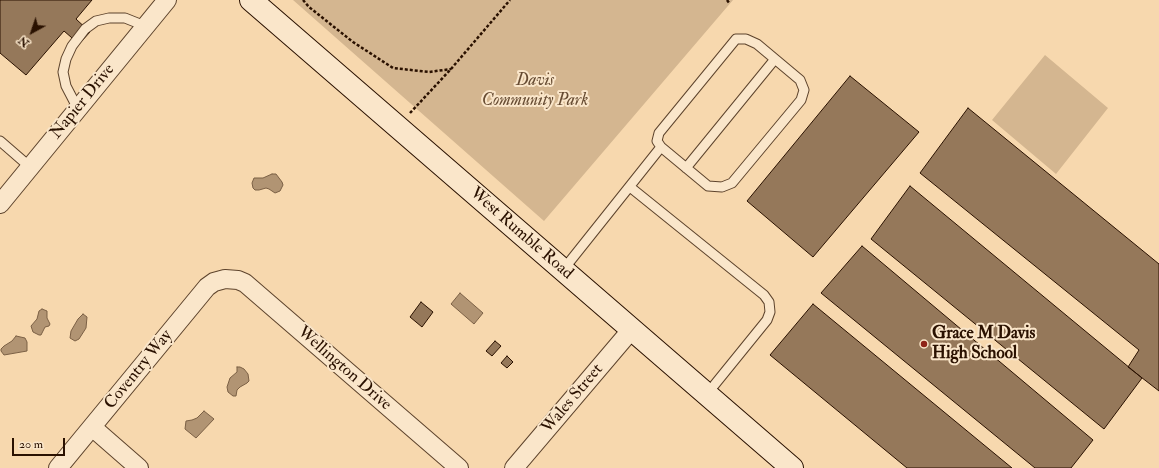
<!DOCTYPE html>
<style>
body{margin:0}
#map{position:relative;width:1159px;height:468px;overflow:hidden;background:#f7d8ae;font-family:"IM FELL Double Pica",serif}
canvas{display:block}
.north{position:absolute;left:12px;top:12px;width:40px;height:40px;-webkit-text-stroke:3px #fae6ca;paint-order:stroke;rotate:220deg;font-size:11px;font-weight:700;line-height:16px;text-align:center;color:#2a1100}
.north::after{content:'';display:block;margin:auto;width:14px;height:18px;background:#2a1100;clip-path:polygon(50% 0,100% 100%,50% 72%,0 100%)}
.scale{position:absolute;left:12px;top:438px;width:53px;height:18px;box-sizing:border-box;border:2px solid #2a1100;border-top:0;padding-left:5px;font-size:12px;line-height:14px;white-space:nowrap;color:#2a1100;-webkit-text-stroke:3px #fae6ca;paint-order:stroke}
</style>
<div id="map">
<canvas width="1159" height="468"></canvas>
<div class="north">N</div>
<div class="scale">20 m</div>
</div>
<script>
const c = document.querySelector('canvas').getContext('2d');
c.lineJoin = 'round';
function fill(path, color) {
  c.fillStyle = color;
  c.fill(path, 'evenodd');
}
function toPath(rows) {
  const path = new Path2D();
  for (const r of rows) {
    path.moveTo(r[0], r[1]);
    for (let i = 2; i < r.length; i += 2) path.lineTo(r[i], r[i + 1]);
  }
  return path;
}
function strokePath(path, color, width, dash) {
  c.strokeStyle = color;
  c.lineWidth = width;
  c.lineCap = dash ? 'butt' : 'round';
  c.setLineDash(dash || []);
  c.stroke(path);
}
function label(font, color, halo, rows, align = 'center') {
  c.font = font + ' "IM FELL Double Pica",serif';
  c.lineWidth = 4;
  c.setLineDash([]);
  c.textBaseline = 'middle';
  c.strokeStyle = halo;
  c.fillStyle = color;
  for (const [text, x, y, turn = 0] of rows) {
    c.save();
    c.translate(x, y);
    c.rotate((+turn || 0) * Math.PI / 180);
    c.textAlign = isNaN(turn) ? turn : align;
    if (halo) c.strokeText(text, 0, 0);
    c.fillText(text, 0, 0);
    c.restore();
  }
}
const green = toPath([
 [293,0,733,0,544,221],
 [1045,55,1108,108,1056,174,992,120]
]);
const water = toPath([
 [272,174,276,174,282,182,283,185,280,191,275,193,269,189,266,188,259,190,255,190,253,188,252,183,254,178,263,178,272,174],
 [460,293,483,313,474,324,451,304,460,293],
 [42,309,47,311,47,318,50,324,49,326,45,327,41,335,39,335,33,332,31,326,37,319,39,311,42,309],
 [83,314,87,317,86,328,79,339,75,341,70,338,71,331,78,319,83,314],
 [16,336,25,338,27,342,27,351,4,355,1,351,1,349,4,346,12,341,16,336],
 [237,367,240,367,244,369,248,374,249,381,247,383,240,387,237,390,236,396,233,396,228,392,227,387,230,378,237,372,237,367],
 [204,411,214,419,196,438,185,429,186,421,192,420,197,418,204,411]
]);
const building = toPath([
 [0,0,92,0,76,19,90,32,79,44,64,31,26,75,0,53,0,0],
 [850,76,919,132,813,257,747,201,850,76],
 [968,108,1159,264,1159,391,1128,367,1139,350,920,173,968,108],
 [910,186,1142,378,1104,429,871,239,910,186],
 [862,246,1093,440,1071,468,1035,468,821,293,862,246],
 [421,302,433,312,422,327,410,317,421,302],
 [813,304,1012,468,907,468,770,355,813,304],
 [495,341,501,346,492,356,486,351,495,341],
 [507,356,513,362,507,368,501,363,507,356]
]);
const path = toPath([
 [303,0,309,7,353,42,393,68,429,72,451,69],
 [727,0,730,4],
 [410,113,451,69,510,0]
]);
const lane = toPath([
 [736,39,746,39,757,44,800,80,804,90,801,100,732,183,722,187,708,186,661,147,657,141,659,133,736,39],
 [78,109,66,86,63,72,66,59,72,46,85,29,96,21,109,18,125,18,145,26],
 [0,141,30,167],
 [686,168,775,59],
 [630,187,764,295,769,302,770,312,767,320,707,394],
 [563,270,661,147]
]);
const street = toPath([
 [0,204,167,0],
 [92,427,139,468],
 [58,468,207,287,214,282,225,279,238,280,245,283,459,468],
 [514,468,632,329]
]);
const secondary = toPath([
 [251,0,792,468]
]);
const markers = [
 [924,344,4,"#8f2418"]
];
const parkNames = [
 ["Davis",535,81],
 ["Community Park",535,101]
];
const streetNames = [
 ["Napier Drive",83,102,-51],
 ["West Rumble Road",521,234,41],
 ["Wellington Drive",344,369,41],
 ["Coventry Way",139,370,-51],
 ["Wales Street",573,399,-50]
];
const poiNames = [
 ["Grace M Davis",932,334],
 ["High School",932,354]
];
fill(green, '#d4b690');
fill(water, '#b19473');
strokePath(water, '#7b6045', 1);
fill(building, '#95785a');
strokePath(building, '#2a1100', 1);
strokePath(lane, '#5d432c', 11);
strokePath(street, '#5d432c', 20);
strokePath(secondary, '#2a1100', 24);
strokePath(path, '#2a1100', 2.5, [3, 2]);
strokePath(lane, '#fae6ca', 9);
strokePath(street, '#fae6ca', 18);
strokePath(secondary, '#fae6ca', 22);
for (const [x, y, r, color] of markers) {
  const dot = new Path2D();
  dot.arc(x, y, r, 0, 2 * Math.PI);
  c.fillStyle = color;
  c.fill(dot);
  strokePath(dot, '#fae6ca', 1.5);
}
label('italic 17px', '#664b32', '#fae6ca', parkNames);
label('17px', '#2a1100', '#fae6ca', streetNames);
label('bold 17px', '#2a1100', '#fae6ca', poiNames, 'left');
</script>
